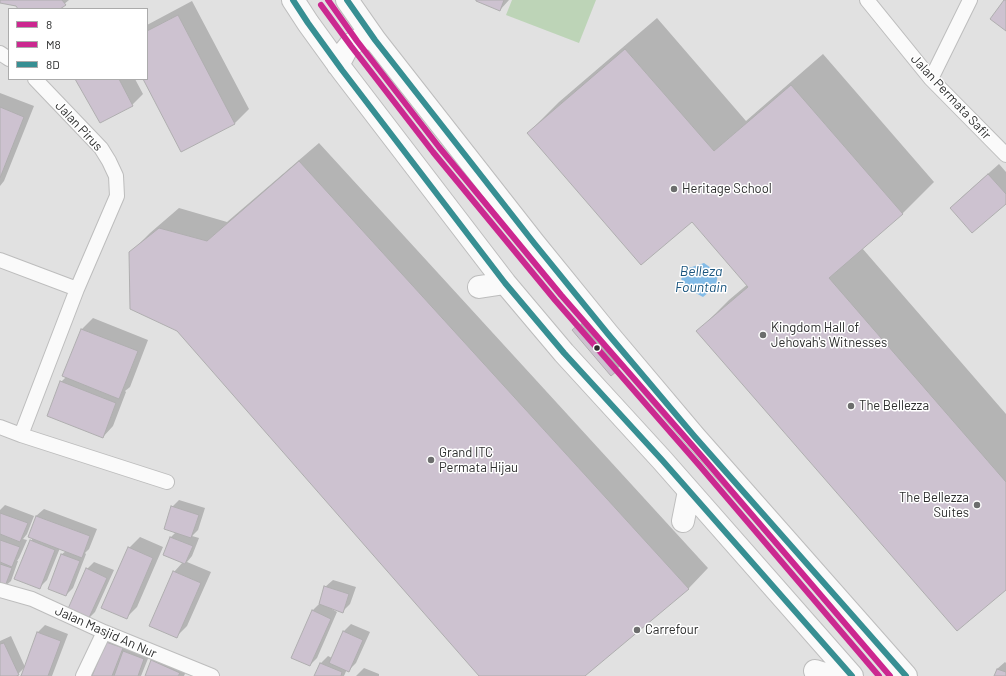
<!DOCTYPE html>
<style>
body{margin:0}
#map{position:relative;width:1006px;height:676px;overflow:hidden;background:#e1e1e1;font-family:Barlow,sans-serif}
canvas{display:block}
.legend{position:absolute;left:8px;top:8px;width:140px;height:72px;box-sizing:border-box;background:#fff;border:1px solid #ababab;margin:0;padding:5px 7px;list-style:none;font-size:12px;color:#2d2e2e}
.legend li{display:flex;align-items:center;gap:8px;height:20px}
.legend b{width:20px;border:1px solid #ababab}
</style>
<div id="map">
<canvas width="1006" height="676"></canvas>
<ul class="legend">
<li><b style="height:5px;background:#cc2790"></b>8</li>
<li><b style="height:5px;background:#cb2990"></b>M8</li>
<li><b style="height:5px;background:#378f93"></b>8D</li>
</ul>
</div>
<script>
const c = document.querySelector('canvas').getContext('2d');
c.lineJoin = 'round';
function fill(path, color) {
  c.fillStyle = color;
  c.fill(path, 'evenodd');
}
function toPath(rows) {
  const path = new Path2D();
  for (const r of rows) {
    path.moveTo(r[0], r[1]);
    for (let i = 2; i < r.length; i += 2) path.lineTo(r[i], r[i + 1]);
  }
  return path;
}
function strokePath(path, color, width, dash) {
  c.strokeStyle = color;
  c.lineWidth = width;
  c.lineCap = dash ? 'butt' : 'round';
  c.setLineDash(dash || []);
  c.stroke(path);
}
function label(font, color, halo, rows, align = 'center') {
  c.font = font + ' Barlow,sans-serif';
  c.lineWidth = 3;
  c.setLineDash([]);
  c.textBaseline = 'middle';
  c.strokeStyle = halo;
  c.fillStyle = color;
  for (const [text, x, y, turn = 0] of rows) {
    c.save();
    c.translate(x, y);
    c.rotate((+turn || 0) * Math.PI / 180);
    c.textAlign = isNaN(turn) ? turn : align;
    if (halo) c.strokeText(text, 0, 0);
    c.fillText(text, 0, 0);
    c.restore();
  }
}
const green = toPath([
 [512,0,596,0,579,43,506,15]
]);
const water = toPath([
 [704,263,718,273,716,286,703,297,690,290,681,279,689,268]
]);
const shadow = toPath([
 [0,0,69,0,58,9,19,9,17,6,0,2],
 [477,0,509,0,500,10],
 [192,1,249,109,235,123,182,150,144,79,147,79,147,25],
 [657,18,746,121,823,54,934,182,903,213,862,248,1006,414,1006,588,698,331,729,300,748,284,692,220,528,133,559,102],
 [77,79,135,79,143,94,132,105],
 [0,93,34,106,4,181,0,186],
 [319,143,708,568,689,588,583,676,481,676,178,330,130,253,150,233,179,208,227,222],
 [999,164,1006,172,1006,203,951,208,962,197],
 [93,318,148,340,130,387,125,391,126,392,113,426,103,437,61,382,66,377,63,376,82,329],
 [587,318,624,362,617,369,573,331],
 [179,500,205,508,198,530,192,536,199,538,192,556,187,562,211,572,187,626,176,637,174,572,183,562,164,555,171,537,176,532,172,507],
 [5,505,34,516,27,534,23,539,27,540,19,558,17,561,18,561,11,581,3,588,0,586,0,510],
 [44,509,97,529,89,549,85,553,86,554,73,588,66,595,49,588,62,554,66,551,60,548,47,580,39,588,31,541,33,538,36,516],
 [140,537,163,547,137,607,126,618,129,548],
 [94,562,114,570,95,612,88,619,87,569],
 [333,580,356,587,350,604,343,611,333,608,332,609,337,612,317,658,310,665,312,611,319,604,325,587],
 [351,624,370,632,356,663,349,670,347,669,344,676,315,676,320,664,328,656,332,658,344,631],
 [45,625,68,634,52,676,20,676,23,673,25,667,18,674,14,676,0,676,0,641,11,636,25,667,38,632],
 [114,635,129,641,126,650,132,644,151,651,141,676,93,676,106,642],
 [163,650,190,662,184,676,146,676,152,661],
 [1005,662,1006,663,1006,676,995,676,997,669],
 [364,668,379,674,379,676,356,676]
]);
const building = toPath([
 [0,0,62,0,66,5,60,9,18,9,16,6,0,3,0,0],
 [476,0,504,0,500,11,476,1,476,0],
 [1004,0,1006,0,1006,31,990,19,1004,0],
 [178,15,235,124,181,152,143,79,147,79,147,31,178,15],
 [625,49,714,151,791,85,903,214,829,278,1006,482,1006,590,957,631,696,331,748,287,692,222,641,265,527,133,625,49],
 [75,79,119,79,133,106,100,123,75,79],
 [0,107,24,117,0,178,0,107],
 [299,161,689,589,585,676,479,676,177,331,130,309,129,252,159,228,207,241,299,161],
 [988,174,1006,194,1006,204,972,233,950,208,988,174],
 [579,324,618,370,611,376,572,330,579,324],
 [81,329,138,351,119,399,62,376,81,329],
 [60,381,116,403,103,438,47,416,60,381],
 [171,506,199,515,191,538,164,529,171,506],
 [0,513,28,523,20,542,0,534,0,513],
 [36,516,90,536,82,558,28,537,36,516],
 [170,537,193,546,185,564,163,555,170,537],
 [0,540,20,547,12,567,0,562,0,540],
 [30,540,55,550,40,589,14,579,30,540],
 [128,547,153,558,127,619,101,608,128,547],
 [61,554,80,561,66,596,48,589,61,554],
 [0,564,12,568,4,589,0,587,0,564],
 [86,568,107,578,88,620,67,611,86,568],
 [173,571,201,583,177,638,149,626,173,571],
 [324,586,349,594,343,613,319,604,324,586],
 [312,610,331,619,310,666,291,658,312,610],
 [343,631,363,640,349,672,329,663,343,631],
 [37,632,61,641,48,676,21,676,37,632],
 [106,642,123,648,112,676,92,676,106,642],
 [4,643,19,675,16,676,0,676,0,644,4,643],
 [123,651,144,659,138,676,114,676,123,651],
 [151,660,180,673,178,676,145,676,151,660],
 [320,663,342,672,341,676,314,676,320,663],
 [997,669,1006,672,1006,676,994,676,997,669]
]);
const street = toPath([
 [867,0,931,79,1006,155],
 [0,53,9,59],
 [931,79,970,0],
 [0,260,77,289],
 [0,427,21,435,77,289,117,196,116,176,109,161,101,148,35,79],
 [21,435,167,482],
 [0,590,32,599,104,632,212,676],
 [83,676,104,632]
]);
const primary = toPath([
 [293,0,308,23,342,70,505,283,564,353,662,460,852,676],
 [347,0,375,40,534,243,608,334,695,437,906,676],
 [338,65,346,50,350,45,360,39,366,38,375,40],
 [479,287,505,283],
 [683,521,689,491],
 [815,671,831,676]
]);
const bus1 = toPath([
 [328,0,357,41,439,147,561,295,705,460,890,676]
]);
const bus2 = toPath([
 [321,5,351,46,433,152,555,300,699,465,879,676]
]);
const bus3 = toPath([
 [293,0,308,23,342,70,505,283,564,353,662,460,852,676],
 [347,0,375,40,534,243,608,334,695,437,906,676]
]);
const markers = [
 [674,189,4,"#6c6d6d"],
 [763,335,4,"#6c6d6d"],
 [597,348,3.5,"#2d2e2e"],
 [851,406,4,"#6c6d6d"],
 [431,460,4,"#6c6d6d"],
 [977,505,4,"#6c6d6d"],
 [637,630,4,"#6c6d6d"]
];
const streetNames = [
 ["Jalan Permata Safir",951,97,47],
 ["Jalan Pirus",79,126,47],
 ["Jalan Masjid An Nur",106,632,24]
];
const poiNames = [
 ["Heritage School",682,189],
 ["Kingdom Hall of",771,328],
 ["Jehovah's Witnesses",771,343],
 ["The Bellezza",859,406],
 ["Grand ITC",439,453],
 ["Permata Hijau",439,468],
 ["The Bellezza",969,498,"right"],
 ["Suites",969,513,"right"],
 ["Carrefour",645,630]
];
const waterNames = [
 ["Belleza",701,271],
 ["Fountain",701,287]
];
fill(green, '#bdd4b7');
fill(water, '#82bbe7');
fill(shadow, '#0003');
fill(building, '#cdc2d0');
strokePath(building, '#afaeaf', 1);
strokePath(street, '#bdbdbd', 16);
strokePath(primary, '#bdbdbd', 24);
strokePath(street, '#fafafa', 14);
strokePath(primary, '#fafafa', 22);
strokePath(bus1, '#cc2790', 6);
strokePath(bus2, '#cb2990', 6);
strokePath(bus3, '#378f93', 6);
for (const [x, y, r, color] of markers) {
  const dot = new Path2D();
  dot.arc(x, y, r, 0, 2 * Math.PI);
  c.fillStyle = color;
  c.fill(dot);
  strokePath(dot, '#fff', 1.5);
}
label('13px', '#2d2e2e', '#fff', streetNames);
label('13px', '#2d2e2e', '#fff', poiNames, 'left');
label('italic 14px', '#18547e', '#fff', waterNames);
</script>
